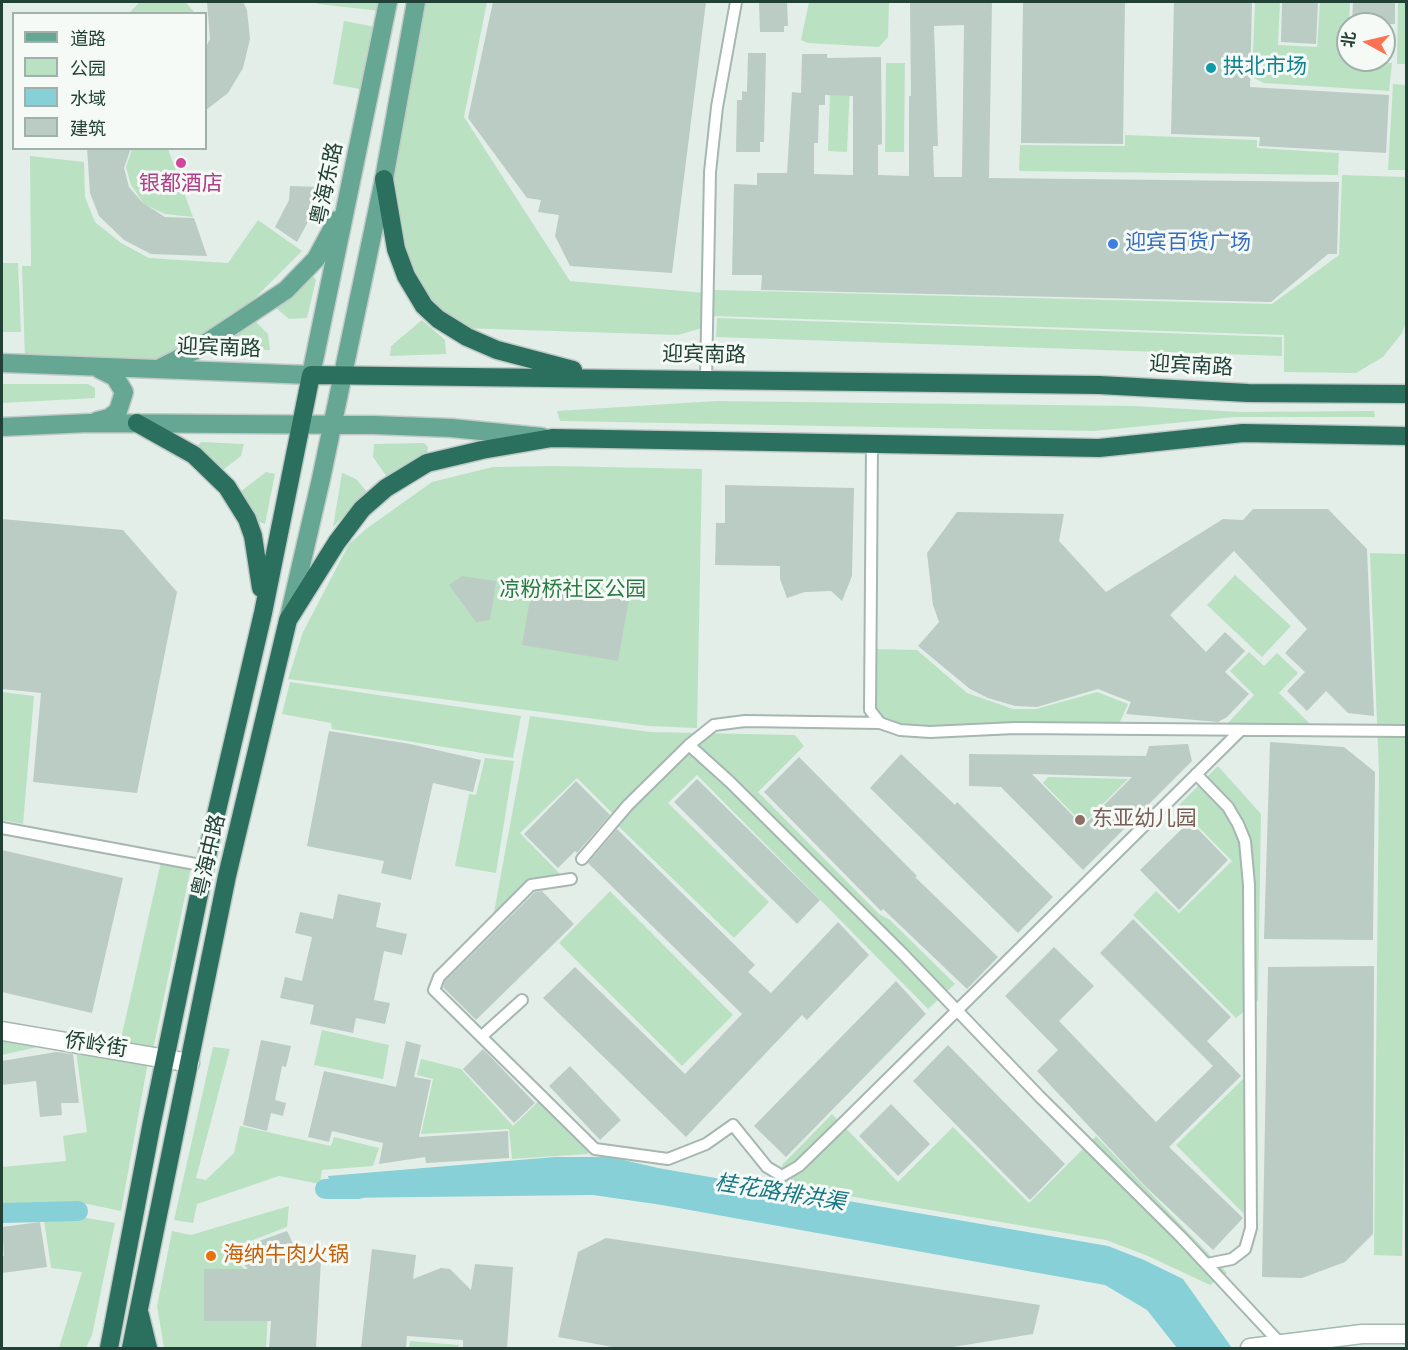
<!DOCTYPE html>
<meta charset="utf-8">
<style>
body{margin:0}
#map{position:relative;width:1408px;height:1350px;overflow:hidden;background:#e3eee9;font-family:"Sofia Sans Condensed","Noto Sans SC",sans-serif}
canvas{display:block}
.frame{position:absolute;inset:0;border:3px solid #214137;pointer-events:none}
.legend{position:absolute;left:12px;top:12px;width:195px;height:138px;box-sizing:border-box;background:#f5faf7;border:2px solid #a0b0aa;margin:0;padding:8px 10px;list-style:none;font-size:18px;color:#214137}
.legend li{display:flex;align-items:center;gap:12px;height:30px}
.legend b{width:30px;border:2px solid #a0b0aa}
.north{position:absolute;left:1336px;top:12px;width:60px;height:60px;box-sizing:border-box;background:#f5faf7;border:2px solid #a0b0aa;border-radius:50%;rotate:278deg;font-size:16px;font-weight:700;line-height:24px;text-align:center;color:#214137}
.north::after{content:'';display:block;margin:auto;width:21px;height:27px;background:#fc7354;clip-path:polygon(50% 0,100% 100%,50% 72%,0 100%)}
</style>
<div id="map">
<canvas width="1408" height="1350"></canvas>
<div class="frame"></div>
<ul class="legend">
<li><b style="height:8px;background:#65a792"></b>道路</li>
<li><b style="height:16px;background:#bbe1c3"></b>公园</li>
<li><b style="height:16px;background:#88d0d7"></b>水域</li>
<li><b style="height:16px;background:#bbccc4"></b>建筑</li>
</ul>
<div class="north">北</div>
</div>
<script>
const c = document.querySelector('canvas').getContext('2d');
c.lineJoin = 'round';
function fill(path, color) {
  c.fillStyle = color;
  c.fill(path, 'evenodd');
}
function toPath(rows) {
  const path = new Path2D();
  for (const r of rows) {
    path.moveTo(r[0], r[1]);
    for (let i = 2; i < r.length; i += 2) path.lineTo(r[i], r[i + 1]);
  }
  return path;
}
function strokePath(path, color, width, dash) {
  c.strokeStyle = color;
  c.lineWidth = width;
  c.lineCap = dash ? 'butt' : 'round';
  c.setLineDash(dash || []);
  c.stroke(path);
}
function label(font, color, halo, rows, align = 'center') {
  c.font = font + ' "Sofia Sans Condensed","Noto Sans SC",sans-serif';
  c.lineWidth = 6;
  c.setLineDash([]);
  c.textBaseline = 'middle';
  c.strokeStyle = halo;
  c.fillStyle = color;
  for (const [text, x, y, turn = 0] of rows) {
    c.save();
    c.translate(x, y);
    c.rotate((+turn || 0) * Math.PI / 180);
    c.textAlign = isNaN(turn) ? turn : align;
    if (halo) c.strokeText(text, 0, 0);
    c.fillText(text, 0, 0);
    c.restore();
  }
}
const green = toPath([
 [140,2,185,2,195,13,129,13],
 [317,2,383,2,381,11,318,4],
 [421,2,487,2,464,117,570,281,705,293,702,328,678,335,460,328,416,291,387,179],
 [809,2,889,2,888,37,879,47,808,43,801,40],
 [1255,2,1280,2,1278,45,1317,47,1320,2,1350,2,1348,60,1392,63,1389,91,1264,83,1252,77],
 [1398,2,1406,2,1406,64,1397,64],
 [344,21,376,27,365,90,333,84],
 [831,62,851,63,847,152,828,151],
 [886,63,905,63,904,152,885,152],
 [1393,84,1406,85,1406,170,1388,170],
 [1125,135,1257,140,1257,148,1339,153,1338,175,1019,171,1020,145,1125,146],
 [132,149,168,149,193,217,165,214,144,204,131,185,126,167],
 [30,156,84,162,85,197,95,222,121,243,149,258,228,263,258,220,302,251,246,307,169,356,135,366,25,360,22,266,31,266],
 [1342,175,1406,177,1406,322,1402,333,1383,357,1356,373,1284,372,1284,335,713,316,714,290,1272,304,1339,255],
 [2,263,18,263,21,332,2,332],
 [310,271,316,280,307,318,289,319,276,308],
 [717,318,1282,337,1282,356,716,337],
 [422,320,445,340,446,354,390,356,391,346],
 [255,321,268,334,270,350,213,350,211,344],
 [2,384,88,384,95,388,95,398,2,403],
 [717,401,1133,406,1240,412,1374,411,1375,417,1235,417,1093,431,560,421,557,411],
 [201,442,244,444,241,456,223,470,209,456,196,448],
 [424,443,428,447,427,454,387,477,373,457,374,444],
 [555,466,702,469,697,728,649,726,288,679,303,632,349,544,366,529,432,482,493,467],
 [266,472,275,474,265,524,259,522,240,492],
 [342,473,356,479,367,492,333,527],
 [1370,553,1406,554,1406,1054,1402,1256,1374,1255,1379,771],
 [1235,575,1291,626,1262,657,1207,605],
 [874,649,917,650,967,693,1013,709,1036,709,1097,692,1128,704,1118,726,931,728,902,726,881,720,873,709],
 [1249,652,1264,666,1277,653,1298,673,1279,693,1311,725,1227,724,1254,695,1230,671],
 [290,682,521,716,513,758,332,729,331,723,282,714],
 [2,692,34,696,23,824,2,820],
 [530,716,650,732,795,735,804,746,758,792,879,914,890,920,955,984,928,1009,697,775,668,803,769,902,734,938,611,819,614,815,577,778,520,833,563,877,529,882,493,918],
 [485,758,514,761,496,873,455,866,469,794,476,795],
 [1218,766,1261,814,1258,1000,1236,1018,1133,915,1156,891,1179,913,1232,861,1178,806],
 [1048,777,1128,779,1083,824,1043,783],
 [161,862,191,867,153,1050,120,1043],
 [610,891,733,1015,682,1066,559,943],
 [322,1030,389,1045,383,1079,314,1065],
 [2,1039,42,1046,2,1055],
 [213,1047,230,1049,196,1178,206,1180,234,1153,240,1126,331,1146,334,1137,379,1148,373,1166,322,1170,320,1184,279,1176,197,1204,193,1223,174,1220],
 [76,1051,148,1062,121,1211,87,1204,2,1203,2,1167,66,1161,63,1136,87,1132],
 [421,1059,461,1069,513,1126,541,1099,591,1150,587,1154,512,1159,509,1129,421,1134,433,1079,417,1075],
 [1248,1074,1245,1215,1176,1145],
 [832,1114,898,1182,953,1127,1029,1203,1096,1136,1227,1273,1210,1285,1148,1256,1106,1240,784,1185,782,1165],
 [289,1206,287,1227,227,1250,269,1296,266,1348,164,1348,157,1306,172,1231,191,1235],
 [76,1216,115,1223,92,1335,86,1348,59,1348,82,1272,51,1268,44,1220],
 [410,1341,459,1345,458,1348,409,1348]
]);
const water = toPath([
 [555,1157,611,1157,658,1168,1108,1246,1144,1260,1183,1279,1232,1348,1177,1348,1147,1310,1105,1285,662,1205,593,1195,335,1198,328,1176]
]);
const canal = toPath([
 [325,1189,359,1189],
 [2,1213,78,1211]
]);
const building = toPath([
 [207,2,243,2,247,10,250,39,243,68,228,93,206,110,206,47,210,39],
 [493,2,706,2,672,273,570,266,555,236,559,215,538,212,541,200,527,198,468,118],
 [759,2,787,2,788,26,784,26,784,32,760,32],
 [910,2,992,2,989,178,1339,182,1337,254,1328,254,1271,302,761,290,762,275,732,275,734,184,757,185,757,173,787,173,792,92,801,93,802,54,827,54,827,58,881,57,882,144,878,145,878,175,909,176,909,96,911,96],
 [964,25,962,177,934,177,933,146,938,146,934,26],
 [825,95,853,96,853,175,814,174,814,143,818,143,819,105,825,105],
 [1023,2,1125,2,1123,144,1021,143],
 [1174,2,1252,2,1250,87,1389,95,1386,153,1259,146,1260,137,1171,134],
 [1282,2,1318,2,1316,44,1281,42],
 [1353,2,1395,2,1395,24,1352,24],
 [748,53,766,53,764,142,760,142,760,152,736,152,737,100,742,100,742,91,747,92],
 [87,148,131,148,124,168,129,187,143,203,165,217,194,218,207,256,151,254,124,240,99,216,90,193],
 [290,186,319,187,315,209,297,242,275,227,289,200],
 [725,485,854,488,852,576,842,601,831,591,805,592,787,598,780,579,780,566,715,565,716,523,725,523],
 [1253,509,1328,509,1367,549,1374,716,1348,713,1326,691,1307,711,1287,691,1305,672,1285,653,1307,629,1234,551,1170,615,1206,652,1225,632,1245,651,1225,672,1249,694,1227,717,1218,722,1126,714,1131,702,1098,689,1037,707,1015,706,988,698,970,689,918,646,939,622,933,605,927,553,957,512,1064,514,1059,541,1106,592,1223,519,1243,520],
 [2,519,123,530,177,592,137,793,33,782,41,693,2,689],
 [462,576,496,581,490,620,476,622,449,585],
 [533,583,629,599,618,661,522,645],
 [329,731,410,744,481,760,473,792,433,783,411,880,381,873,384,861,307,846],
 [1270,742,1344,747,1375,772,1373,940,1264,939],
 [1188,744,1192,761,1083,870,1001,787,969,786,969,754,1146,756,1149,746],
 [1032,774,1132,777,1083,826],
 [901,754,955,805,957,802,1053,897,1018,933,870,788],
 [799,757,917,876,915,877,998,957,967,989,883,909,881,911,764,792],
 [697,779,820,900,797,924,674,802],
 [576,781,610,815,577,853,575,851,558,868,524,834],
 [1190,821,1228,860,1179,910,1140,870],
 [617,829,755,965,748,972,771,993,838,922,869,955,807,1020,802,1015,686,1137,543,998,575,967,685,1074,742,1014,588,863],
 [2,850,123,878,92,1013,2,992],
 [542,891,574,924,476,1020,443,987,445,981,535,892],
 [338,894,381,903,376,927,407,934,402,955,384,951,374,1000,390,1003,385,1024,356,1018,353,1033,310,1024,314,1005,280,998,285,977,302,981,312,937,295,933,300,912,333,919],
 [1133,919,1231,1017,1207,1041,1241,1076,1169,1147,1243,1218,1213,1250,1146,1187,1037,1071,1058,1050,1005,996,1054,947,1094,986,1059,1021,1156,1122,1213,1066,1100,953],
 [1374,966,1373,1234,1345,1262,1302,1278,1262,1277,1268,967],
 [896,981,926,1014,786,1157,754,1126],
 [261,1040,291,1046,286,1067,282,1066,275,1100,286,1103,283,1116,271,1113,267,1131,243,1125],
 [406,1041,421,1045,414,1077,431,1080,419,1137,508,1131,509,1158,426,1163,425,1157,379,1164,383,1143,332,1131,329,1142,308,1137,324,1071,396,1087],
 [948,1045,1065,1164,1030,1200,913,1081],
 [483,1049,535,1103,514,1123,463,1069],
 [56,1052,73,1054,79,1103,61,1103,62,1115,40,1117,36,1081,2,1085,2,1061],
 [570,1066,621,1120,600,1140,549,1086],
 [891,1104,930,1144,898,1176,859,1136],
 [40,1222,47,1267,2,1273,2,1255,4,1256,2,1227],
 [287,1231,297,1252,321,1260,316,1348,269,1348,271,1321,204,1321,204,1269,248,1269,231,1251],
 [606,1238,771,1263,1040,1305,1033,1334,947,1348,618,1348,558,1337,578,1252],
 [372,1249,416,1255,413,1279,441,1268,450,1269,471,1290,475,1264,513,1267,507,1348,463,1348,463,1340,407,1336,406,1348,361,1348]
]);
const lane = toPath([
 [706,379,710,172,717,107,736,2],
 [872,444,870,710,880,723],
 [689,745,730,782,902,953,1040,1097,1182,1238,1280,1343],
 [1196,774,1228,807,1238,824,1245,841,1249,885,1251,1228,1245,1249,1232,1259,1207,1264],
 [2,828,206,866],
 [582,859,628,805,689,745,714,725,745,721,880,723,900,730,930,732,1015,728,1406,731],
 [571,879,531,885,439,977,434,990,595,1149,668,1159,706,1144,733,1125,767,1167,782,1176,799,1166,838,1128,1241,730],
 [482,1036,522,1000]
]);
const street = toPath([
 [2,1031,190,1063]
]);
const secondary = toPath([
 [1250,1348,1362,1334,1406,1334]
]);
const primary = toPath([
 [2,363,311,375,388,2],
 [160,368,194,351,286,290,316,259,337,220],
 [97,421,109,418,118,411,124,392,115,377,99,369],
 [2,427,89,423,374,425,451,428,542,437],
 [289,617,321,479,384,179,416,2]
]);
const highway = toPath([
 [384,179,396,249,406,276,424,306,438,319,467,337,497,350,573,370],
 [137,423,194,455,227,487,247,519,253,536,261,588],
 [140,1315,148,1348],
 [109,1348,151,1127,212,832,263,613,311,375,1099,385,1248,393,1406,394],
 [131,1348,227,876,288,620,337,542,362,509,386,488,427,463,482,450,552,438,1099,448,1243,433,1406,436]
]);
const markers = [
 [1211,68,6,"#0f9aa8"],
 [181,163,6,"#d1479c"],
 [1113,244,6,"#3f7fe0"],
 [1080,820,6,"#8d6e63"],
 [211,1256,6,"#e8710a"]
];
const cultureNames = [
 ["拱北市场",1223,68]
];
const streetNames = [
 ["粤海东路",328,184,-78],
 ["迎宾南路",219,349,2],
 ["迎宾南路",704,356,1],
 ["迎宾南路",1191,367,3],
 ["粤海中路",210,856,-77],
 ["侨岭街",96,1046,9]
];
const hotelNames = [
 ["银都酒店",181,185]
];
const shopNames = [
 ["迎宾百货广场",1125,244]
];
const parkNames = [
 ["凉粉桥社区公园",573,591]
];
const educationNames = [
 ["东亚幼儿园",1092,820]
];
const foodNames = [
 ["海纳牛肉火锅",223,1256]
];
const waterNames = [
 ["桂花路排洪渠",780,1194,9]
];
fill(green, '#bbe1c3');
fill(water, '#88d0d7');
strokePath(canal, '#88d0d7', 20);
fill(building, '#bbccc4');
strokePath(lane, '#a5b7b0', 14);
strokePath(street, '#a5b7b0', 21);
strokePath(secondary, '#a1bbb0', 21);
strokePath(primary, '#c1cac7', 21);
strokePath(highway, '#c1cac7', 21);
strokePath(lane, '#fff', 10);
strokePath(street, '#fff', 18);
strokePath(secondary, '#fff', 18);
strokePath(primary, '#65a792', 18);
strokePath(highway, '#2b705e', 18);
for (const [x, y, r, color] of markers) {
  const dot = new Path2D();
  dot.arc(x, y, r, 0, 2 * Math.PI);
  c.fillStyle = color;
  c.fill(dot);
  strokePath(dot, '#f5faf7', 2);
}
label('21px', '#0d838f', '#f5faf7', cultureNames, 'left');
label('21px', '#214137', '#f5faf7', streetNames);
label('21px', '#b23c85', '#f5faf7', hotelNames);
label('21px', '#366cbe', '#f5faf7', shopNames, 'left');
label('21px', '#287c43', '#f5faf7', parkNames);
label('21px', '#785e54', '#f5faf7', educationNames, 'left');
label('21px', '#c56008', '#f5faf7', foodNames, 'left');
label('italic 22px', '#167783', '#f5faf7', waterNames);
</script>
